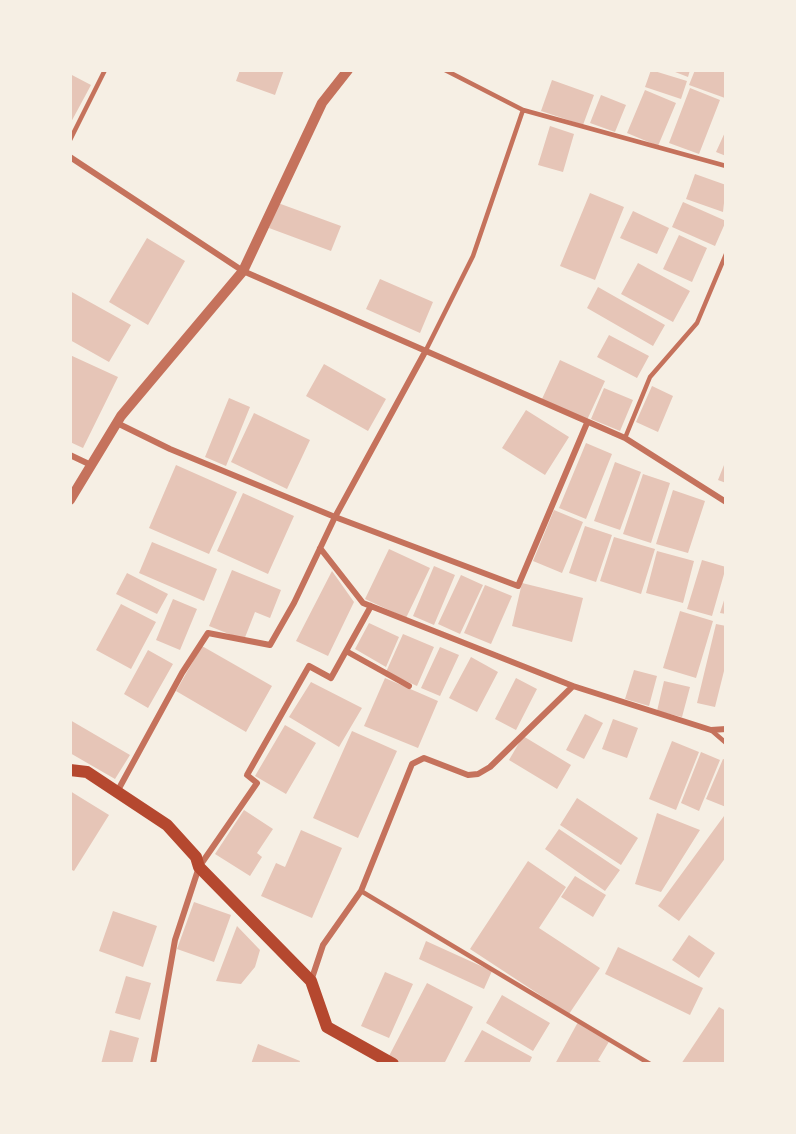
<!DOCTYPE html>
<style>
body{margin:0}
#map{position:relative;width:796px;height:1134px;overflow:hidden;background:#f6efe4;font-family:"IBM Plex Sans",sans-serif}
canvas{display:block}
.frame{position:absolute;inset:0;border:72px solid #f6efe4;pointer-events:none}
</style>
<div id="map">
<canvas width="796" height="1134"></canvas>
<div class="frame"></div>
</div>
<script>
const c = document.querySelector('canvas').getContext('2d');
c.lineJoin = 'round';
function fill(path, color) {
  c.fillStyle = color;
  c.fill(path, 'evenodd');
}
function toPath(rows) {
  const path = new Path2D();
  for (const r of rows) {
    path.moveTo(r[0], r[1]);
    for (let i = 2; i < r.length; i += 2) path.lineTo(r[i], r[i + 1]);
  }
  return path;
}
function strokePath(path, color, width, dash) {
  c.strokeStyle = color;
  c.lineWidth = width;
  c.lineCap = dash ? 'butt' : 'round';
  c.setLineDash(dash || []);
  c.stroke(path);
}
const building = toPath([
 [240,70,284,70,275,95,236,81],
 [651,70,687,81,681,99,645,87],
 [670,70,690,70,688,77],
 [695,70,726,70,725,98,689,85],
 [70,74,91,85,70,124],
 [552,80,594,95,583,125,541,111],
 [690,88,720,100,699,154,669,143],
 [645,90,676,103,658,146,627,133],
 [601,95,626,105,615,132,590,123],
 [550,126,574,134,563,172,538,165],
 [726,130,726,156,716,152],
 [695,174,726,185,723,212,686,199],
 [590,193,624,207,595,280,560,266],
 [683,202,726,221,715,246,672,227],
 [278,203,341,226,331,251,269,228],
 [633,211,669,228,657,254,620,238],
 [679,235,707,248,692,282,663,269],
 [147,238,185,261,148,325,109,302],
 [638,263,690,291,673,322,621,294],
 [380,279,433,302,420,333,366,309],
 [598,287,665,325,653,346,587,308],
 [70,291,131,325,109,362,70,340],
 [609,335,649,356,637,378,597,357],
 [70,355,118,377,83,448,70,442],
 [560,360,605,381,587,420,542,399],
 [324,364,386,399,368,431,306,396],
 [652,386,673,396,658,432,636,422],
 [604,388,633,400,620,431,591,419],
 [229,398,250,407,226,466,205,457],
 [526,410,569,437,545,475,502,448],
 [254,413,310,440,287,489,231,462],
 [586,443,612,454,586,519,559,508],
 [726,460,726,483,718,480],
 [615,462,641,472,620,530,594,521],
 [176,465,237,492,209,554,149,528],
 [643,474,670,483,651,543,623,534],
 [673,490,705,501,688,553,656,544],
 [243,493,294,516,268,574,217,551],
 [554,510,583,522,562,573,533,561],
 [585,526,612,535,596,582,569,573],
 [614,537,655,549,641,594,600,581],
 [152,542,217,569,204,601,139,573],
 [389,549,430,568,406,618,365,599],
 [657,551,694,561,683,603,646,593],
 [702,560,726,567,712,616,687,609],
 [434,566,455,575,434,625,413,616],
 [232,570,281,590,270,618,255,612,244,640,209,626],
 [332,571,354,602,328,656,296,641],
 [127,573,168,594,157,614,116,594],
 [461,575,483,585,460,634,438,624],
 [522,583,583,598,572,642,512,626],
 [485,585,512,596,491,644,464,633],
 [726,594,726,614,720,613],
 [173,599,197,609,180,650,156,640],
 [121,604,156,622,131,669,96,650],
 [680,611,713,621,696,678,663,668],
 [369,623,399,637,386,667,355,649],
 [716,624,726,626,726,663,715,707,697,703],
 [403,634,434,647,417,686,386,672],
 [202,646,272,686,246,732,176,691],
 [440,647,459,655,440,696,421,688],
 [148,650,173,664,148,708,124,694],
 [471,657,498,672,477,712,449,698],
 [634,670,657,676,649,706,625,699],
 [385,678,438,701,418,748,364,726],
 [516,678,537,689,516,730,495,719],
 [664,681,690,687,682,717,657,711],
 [311,682,362,708,339,747,289,717],
 [585,714,603,723,584,759,566,750],
 [613,719,638,728,627,758,602,749],
 [70,720,130,755,115,779,70,753],
 [285,725,316,743,286,794,255,776],
 [352,731,397,751,358,838,313,818],
 [523,736,571,765,557,789,509,760],
 [672,741,699,752,676,810,649,799],
 [701,752,720,760,699,811,681,803],
 [723,759,726,760,726,807,706,799],
 [70,791,109,815,74,871,70,869],
 [577,798,638,838,621,865,560,825],
 [244,810,273,829,257,853,262,857,250,876,215,854],
 [657,813,700,830,661,892,635,884],
 [724,816,726,857,679,921,658,906],
 [559,829,620,870,605,891,545,849],
 [301,830,342,848,312,918,261,896,276,863,285,867],
 [528,861,566,887,539,928,600,968,569,1014,470,949],
 [575,876,606,895,593,917,561,897],
 [194,902,231,915,214,962,177,949],
 [113,911,157,926,143,967,99,951],
 [237,926,260,950,255,967,241,984,216,981],
 [689,935,715,953,699,978,672,960],
 [426,941,492,971,484,989,419,959],
 [618,947,703,988,690,1015,605,974],
 [385,972,413,984,389,1038,361,1026],
 [126,976,151,983,140,1020,115,1013],
 [427,983,473,1007,444,1064,402,1064,389,1056],
 [502,995,550,1023,533,1051,486,1023],
 [719,1007,726,1011,726,1064,681,1064],
 [578,1022,610,1040,598,1060,604,1064,555,1064],
 [110,1030,139,1038,132,1064,101,1064],
 [482,1030,532,1057,529,1064,463,1064],
 [258,1044,300,1061,299,1064,251,1064]
]);
const service = toPath([
 [445,70,523,110,726,166],
 [70,140,105,70],
 [425,352,473,256,523,110],
 [625,438,650,377,697,323,726,254],
 [711,730,726,743],
 [361,891,650,1064]
]);
const minor = toPath([
 [70,157,243,271,625,438,726,502],
 [117,423,170,449,335,517,518,586,587,423],
 [70,455,91,465],
 [320,548,363,603,573,686],
 [346,651,409,686],
 [117,792,182,673,208,633,270,645,294,603,335,517,425,352],
 [311,981,323,945,361,891,412,764,424,758,468,775,478,774,490,767,573,686,711,730,726,729],
 [153,1064,175,940,199,867,257,783,247,775,309,666,331,678,371,606]
]);
const tertiary = toPath([
 [70,500,121,416,243,271,322,103,348,70]
]);
const secondary = toPath([
 [70,770,87,772,167,825,196,857,199,867,311,981,327,1027,393,1064]
]);
fill(building, '#e6c5b7');
strokePath(service, '#c5725c', 4.5);
strokePath(minor, '#c5725c', 6);
strokePath(tertiary, '#c5725c', 10);
strokePath(secondary, '#b5482f', 12);
</script>
